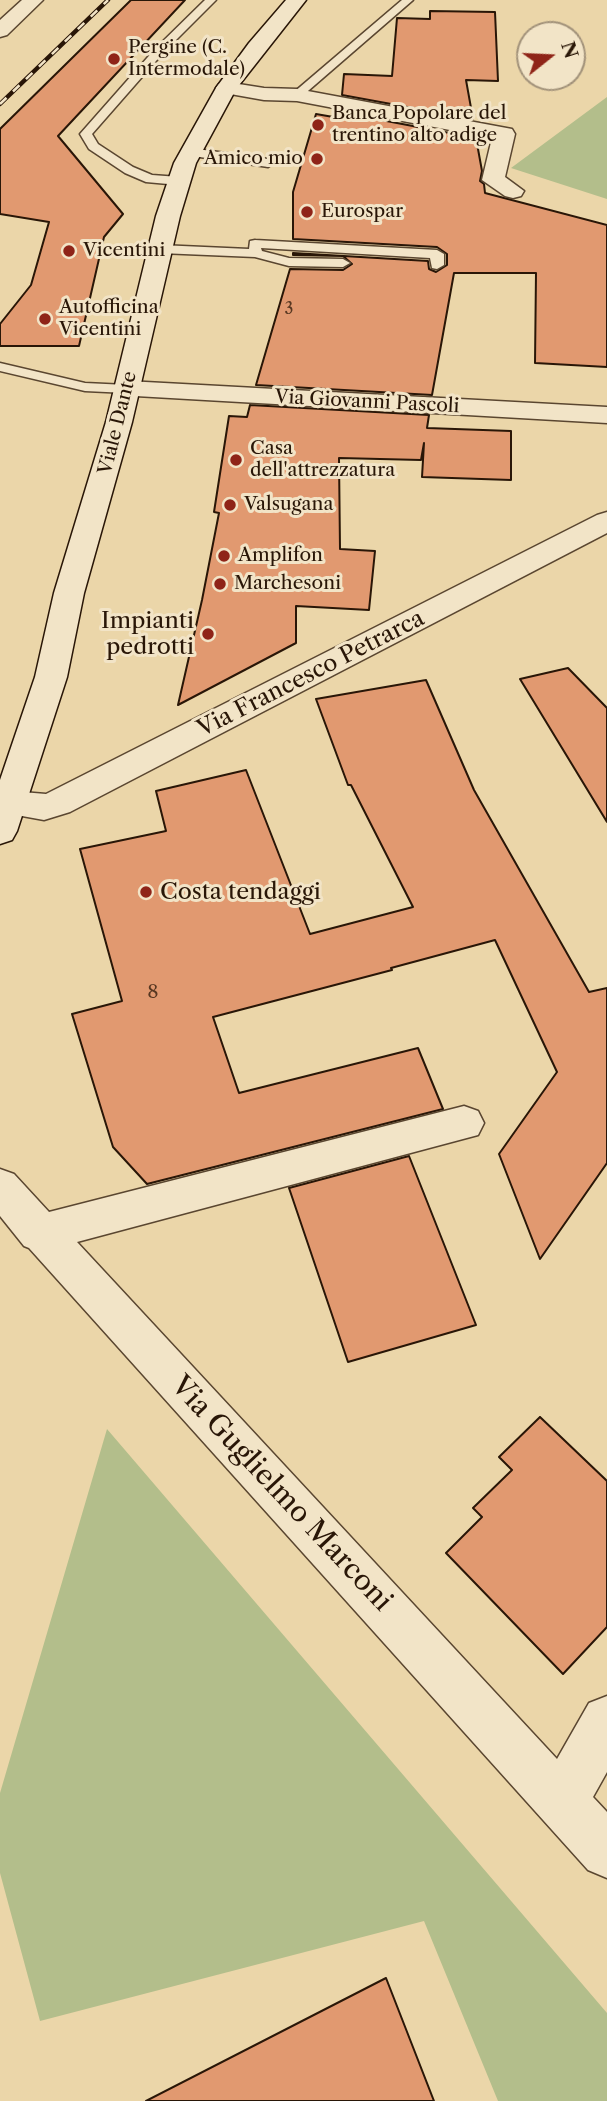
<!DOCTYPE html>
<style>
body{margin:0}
#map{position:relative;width:607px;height:2101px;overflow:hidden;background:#ebd6a9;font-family:"Libre Caslon Text",serif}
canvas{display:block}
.north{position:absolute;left:516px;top:21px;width:70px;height:70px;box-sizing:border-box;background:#f2e4c7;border:2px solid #a2927a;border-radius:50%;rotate:72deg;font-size:19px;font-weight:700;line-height:28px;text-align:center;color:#291607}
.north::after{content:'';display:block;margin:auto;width:24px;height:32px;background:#8f2418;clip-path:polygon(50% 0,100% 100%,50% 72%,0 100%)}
</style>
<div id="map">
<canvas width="607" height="2101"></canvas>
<div class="north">N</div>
</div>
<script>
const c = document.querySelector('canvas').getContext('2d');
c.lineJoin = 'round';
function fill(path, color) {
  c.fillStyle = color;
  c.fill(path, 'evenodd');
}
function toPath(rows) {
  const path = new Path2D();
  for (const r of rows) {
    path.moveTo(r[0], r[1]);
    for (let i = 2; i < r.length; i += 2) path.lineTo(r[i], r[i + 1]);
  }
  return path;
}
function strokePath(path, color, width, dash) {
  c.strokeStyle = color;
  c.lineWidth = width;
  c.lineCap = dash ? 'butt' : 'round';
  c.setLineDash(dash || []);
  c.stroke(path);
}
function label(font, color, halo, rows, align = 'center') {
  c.font = font + ' "Libre Caslon Text",serif';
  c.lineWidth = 6;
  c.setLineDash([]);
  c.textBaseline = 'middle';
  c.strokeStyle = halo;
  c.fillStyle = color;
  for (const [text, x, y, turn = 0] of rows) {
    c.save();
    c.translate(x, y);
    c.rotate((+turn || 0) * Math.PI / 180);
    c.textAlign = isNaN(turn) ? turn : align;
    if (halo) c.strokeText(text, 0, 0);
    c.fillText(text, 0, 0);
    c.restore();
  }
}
const green = toPath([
 [607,97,607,199,511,168],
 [107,1429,607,2013,607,2101,498,2101,424,1921,40,2021,0,1873,0,1793]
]);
const building = toPath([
 [131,0,185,0,58,136,123,214,104,237,79,346,0,346,0,324,31,285,49,222,0,214,0,129,131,0],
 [430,11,495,12,498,81,466,80,473,119,342,95,344,74,392,76,397,18,430,19,430,11],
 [339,112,476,138,482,171,480,181,484,184,485,193,607,225,607,367,535,363,536,273,454,273,432,395,256,385,290,269,343,270,352,264,343,256,293,255,293,253,428,261,429,269,436,272,447,265,447,254,437,247,293,239,293,192,316,114,339,118,339,112],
 [250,405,429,415,427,428,511,431,511,480,422,477,424,443,421,460,339,458,340,549,375,551,369,610,296,606,296,643,178,705,202,600,219,513,214,512,229,416,247,417,250,405],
 [568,668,607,708,607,822,520,679,568,668],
 [426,680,474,790,589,992,607,988,607,1163,540,1259,499,1154,557,1072,495,940,391,968,392,970,213,1017,239,1093,418,1048,443,1109,147,1184,113,1147,72,1014,122,1001,80,849,166,831,156,791,246,770,310,934,413,907,351,785,348,785,316,699,426,680],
 [409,1156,476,1325,348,1362,289,1188,409,1156],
 [540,1417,607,1481,607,1627,563,1674,446,1553,482,1517,473,1508,512,1470,499,1457,540,1417],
 [386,1978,434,2101,146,2101,386,1978]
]);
const service = toPath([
 [205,0,216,0,163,53,92,134,98,144,133,167,152,175,179,177,185,181,179,185,146,182,125,173,89,149,80,134,155,49,205,0],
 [402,0,413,0,301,97,293,97,293,93,402,0],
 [190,148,268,159,274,163,268,167,186,155,184,152,190,148],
 [255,240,437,250,444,254,444,265,437,269,432,268,430,258,261,248,262,251,289,258,343,259,350,263,343,267,289,266,255,257,160,253,154,249,160,245,249,249,250,241,255,240],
 [0,363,85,383,127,385,134,389,127,393,85,391,0,371,0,363]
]);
const minor = toPath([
 [22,0,43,0,7,35,0,37,0,20,22,0],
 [226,82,264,88,297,89,512,129,515,134,505,177,524,191,521,196,513,198,505,196,482,180,492,138,297,101,264,100,219,92,216,88,219,84,226,82],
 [127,381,607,407,607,423,118,395,114,389,118,383,127,381],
 [607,512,607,533,70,812,44,820,0,812,0,794,10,791,46,794,597,515,607,512],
 [464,1106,478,1111,484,1123,478,1135,77,1242,557,1759,589,1703,607,1696,607,1772,593,1797,607,1812,607,1878,588,1870,29,1248,24,1246,0,1216,0,1169,14,1174,49,1212,464,1106]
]);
const secondary = toPath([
 [286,0,306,0,236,89,196,163,180,216,132,422,84,593,67,677,17,831,12,840,0,844,0,780,35,677,54,593,106,422,156,216,174,163,216,88,249,43,286,0]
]);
const rail = toPath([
 [0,104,108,0]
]);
const markers = [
 [114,59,7,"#8f2418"],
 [318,125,7,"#8f2418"],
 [317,159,7,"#8f2418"],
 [307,212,7,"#8f2418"],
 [69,251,7,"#8f2418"],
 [45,319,7,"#8f2418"],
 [236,460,7,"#8f2418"],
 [230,505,7,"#8f2418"],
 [224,556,7,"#8f2418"],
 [220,584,7,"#8f2418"],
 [208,634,7,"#8f2418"],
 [146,892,7,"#8f2418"]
];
const farNumbernames = [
 ["3",289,309]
];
const farPoinames = [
 ["Pergine (C.",128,48],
 ["Intermodale)",128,70],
 ["Banca Popolare del",332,114],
 ["trentino alto adige",332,136],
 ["Amico mio",303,159,"right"],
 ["Eurospar",321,212],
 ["Vicentini",83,251],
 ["Autofficina",59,308],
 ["Vicentini",59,330],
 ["Casa",250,449],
 ["dell'attrezzatura",250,471],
 ["Valsugana",244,505],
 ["Amplifon",238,556],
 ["Marchesoni",234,584]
];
const farStreetnames = [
 ["Via Giovanni Pascoli",367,402,3],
 ["Viale Dante",118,423,-76]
];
const numberNames = [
 ["8",153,993]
];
const poiNames = [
 ["Impianti",194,621],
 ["pedrotti",194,647],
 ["Costa tendaggi",160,892,"left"]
];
const streetNames = [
 ["Via Francesco Petrarca",311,674,-27]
];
const nearStreetnames = [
 ["Via Guglielmo Marconi",281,1494,47]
];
fill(green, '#b3be8b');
fill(building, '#e19970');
strokePath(building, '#291607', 2);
strokePath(service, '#5a4630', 3);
strokePath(minor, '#5a4630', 3);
strokePath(secondary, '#291607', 3);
fill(service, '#f2e4c7');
fill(minor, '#f2e4c7');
fill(secondary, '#f2e4c7');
strokePath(rail, '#291607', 4.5);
strokePath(rail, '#f2e4c7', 2.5, [9]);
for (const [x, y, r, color] of markers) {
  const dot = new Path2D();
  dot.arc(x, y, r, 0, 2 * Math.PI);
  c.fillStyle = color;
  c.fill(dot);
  strokePath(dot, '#f2e4c7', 2.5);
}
label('16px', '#573721', null, farNumbernames);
label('19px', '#291607', '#f2e4c7', farPoinames, 'left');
label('19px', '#291607', '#f2e4c7', farStreetnames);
label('19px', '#573721', null, numberNames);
label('23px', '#291607', '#f2e4c7', poiNames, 'right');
label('23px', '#291607', '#f2e4c7', streetNames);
label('28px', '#291607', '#f2e4c7', nearStreetnames);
</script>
